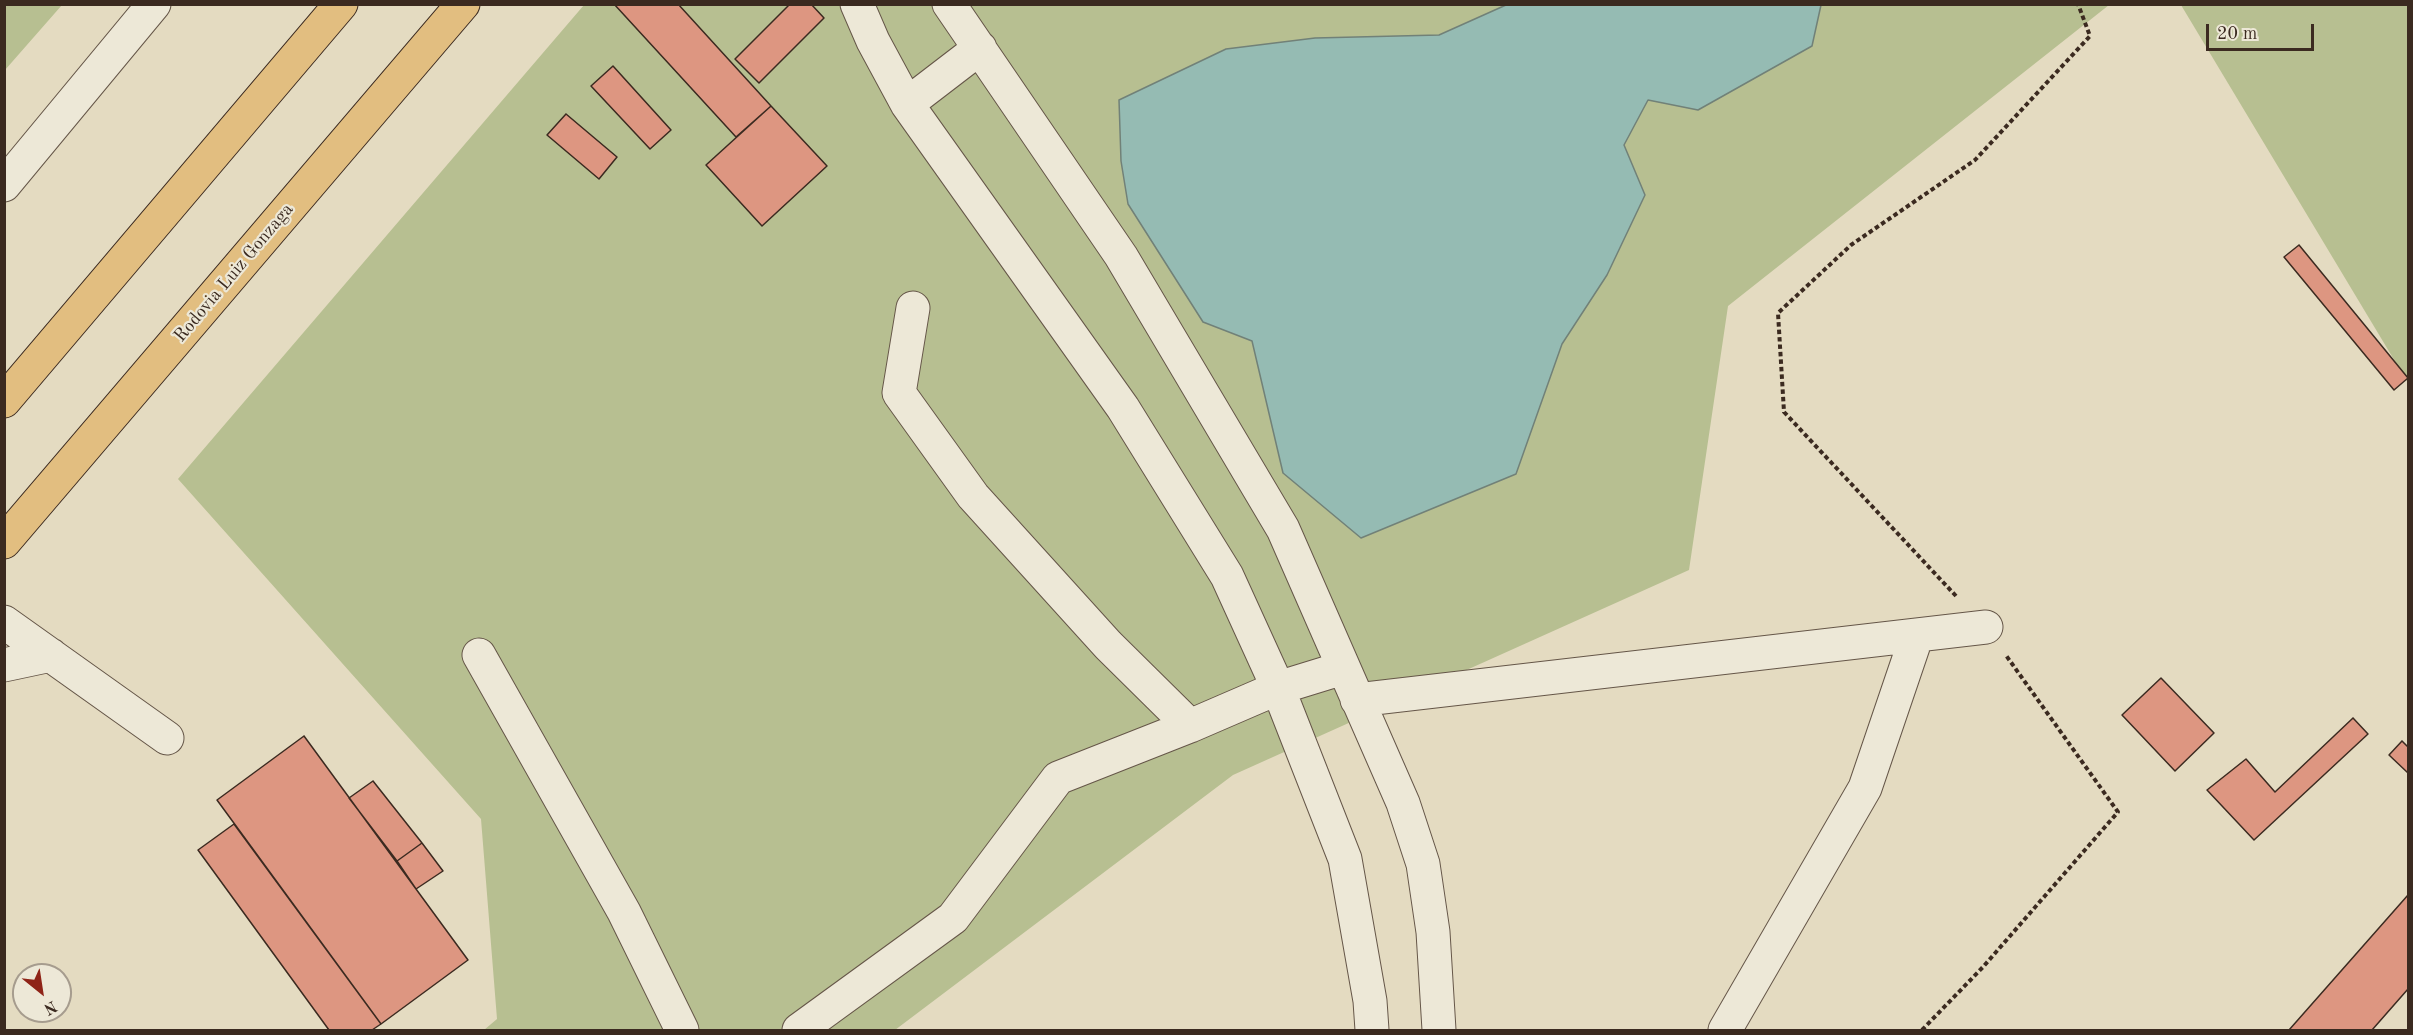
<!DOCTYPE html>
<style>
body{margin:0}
#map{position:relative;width:2413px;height:1035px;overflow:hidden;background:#e4dbc1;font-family:"Old Standard TT",serif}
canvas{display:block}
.frame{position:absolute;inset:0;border:6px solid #3b2a20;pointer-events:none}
.north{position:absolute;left:12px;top:963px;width:60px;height:60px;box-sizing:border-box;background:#ede8d7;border:2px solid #a69c8e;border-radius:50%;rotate:150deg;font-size:16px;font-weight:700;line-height:24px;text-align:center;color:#3b2a20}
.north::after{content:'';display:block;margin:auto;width:21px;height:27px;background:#8f2418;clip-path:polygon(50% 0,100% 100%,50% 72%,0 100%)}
.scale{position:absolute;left:2206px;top:24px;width:108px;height:27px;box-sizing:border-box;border:3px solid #3b2a20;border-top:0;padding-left:8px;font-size:18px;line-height:21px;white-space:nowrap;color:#3b2a20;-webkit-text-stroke:4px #ede8d7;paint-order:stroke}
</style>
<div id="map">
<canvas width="2413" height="1035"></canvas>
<div class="frame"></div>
<div class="north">N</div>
<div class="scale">20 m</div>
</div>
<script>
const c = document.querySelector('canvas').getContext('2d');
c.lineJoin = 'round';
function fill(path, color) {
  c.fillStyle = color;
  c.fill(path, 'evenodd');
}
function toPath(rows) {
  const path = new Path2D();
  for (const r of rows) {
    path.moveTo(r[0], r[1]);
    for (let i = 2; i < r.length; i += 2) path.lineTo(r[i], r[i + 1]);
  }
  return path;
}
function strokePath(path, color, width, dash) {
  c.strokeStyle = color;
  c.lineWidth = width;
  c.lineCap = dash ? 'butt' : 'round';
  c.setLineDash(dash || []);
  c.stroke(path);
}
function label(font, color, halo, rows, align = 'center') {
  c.font = font + ' "Old Standard TT",serif';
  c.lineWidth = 4.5;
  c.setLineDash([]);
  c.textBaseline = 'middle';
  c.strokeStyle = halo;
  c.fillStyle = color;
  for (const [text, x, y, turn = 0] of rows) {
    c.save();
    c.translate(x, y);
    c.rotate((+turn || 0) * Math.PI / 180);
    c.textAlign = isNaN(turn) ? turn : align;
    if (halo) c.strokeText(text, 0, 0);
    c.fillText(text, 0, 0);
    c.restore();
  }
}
const green = toPath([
 [5,4,62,5,5,70,4,5],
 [584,5,2109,5,1728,306,1689,570,1233,775,895,1030,484,1030,497,1019,481,819,178,479],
 [2181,5,2408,5,2408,383]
]);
const water = toPath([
 [1506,5,1821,5,1812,46,1698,110,1648,100,1624,145,1645,195,1607,275,1562,344,1516,474,1361,538,1283,473,1252,341,1203,322,1128,204,1121,161,1119,100,1226,49,1315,38,1439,35,1506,5]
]);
const building = toPath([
 [614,4,678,4,771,106,736,137,614,4],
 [790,4,811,4,824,18,759,83,735,59,790,4],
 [613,66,671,130,650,149,591,86,613,66],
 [771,106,827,166,762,226,706,165,771,106],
 [566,114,617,157,599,179,547,135,566,114],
 [2299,245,2408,378,2394,390,2284,257,2299,245],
 [2161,678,2214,733,2175,771,2122,715,2161,678],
 [2353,718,2368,734,2254,840,2207,790,2246,759,2275,792,2353,718],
 [304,736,468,960,381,1024,217,800,304,736],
 [2402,741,2408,747,2408,773,2389,755,2402,741],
 [373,781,422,843,397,861,349,798,373,781],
 [234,824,381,1024,372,1030,329,1030,198,850,234,824],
 [422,843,443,871,416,889,397,861,422,843],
 [2408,895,2408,989,2372,1030,2289,1030,2408,895]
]);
const path = toPath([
 [1956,596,1784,412,1778,313,1851,245,1975,160,2090,36,2078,4],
 [1922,1030,1983,967,2118,812,2005,654]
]);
const minor = toPath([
 [857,4,873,41,907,104,1123,408,1227,576,1278,688,1345,859,1370,1001,1372,1030],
 [949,4,1121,256,1283,529,1403,803,1423,864,1433,932,1439,1030],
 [907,104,980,48],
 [4,185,154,4],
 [913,308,899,393,973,496,1108,645,1190,726],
 [4,622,167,738],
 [479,655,624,912,682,1030],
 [4,665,51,655],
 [1357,700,1986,627],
 [799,1030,953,918,1058,778,1190,726,1278,688,1343,668],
 [1725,1030,1865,788,1917,635]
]);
const highway = toPath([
 [4,401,341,4],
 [4,542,463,4]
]);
const streetNames = [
 ["Rodovia Luiz Gonzaga",234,273,-50]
];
fill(green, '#b7bf91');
fill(water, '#95bbb3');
strokePath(water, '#718178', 1.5);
fill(building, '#dd9681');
strokePath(building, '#3b2a20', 1.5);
strokePath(minor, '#655648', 35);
strokePath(highway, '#3b2a20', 35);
strokePath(path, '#3b2a20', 4, [4.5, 3]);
strokePath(minor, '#ede8d7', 33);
strokePath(highway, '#e2be80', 33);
label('18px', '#3b2a20', '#ede8d7', streetNames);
</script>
